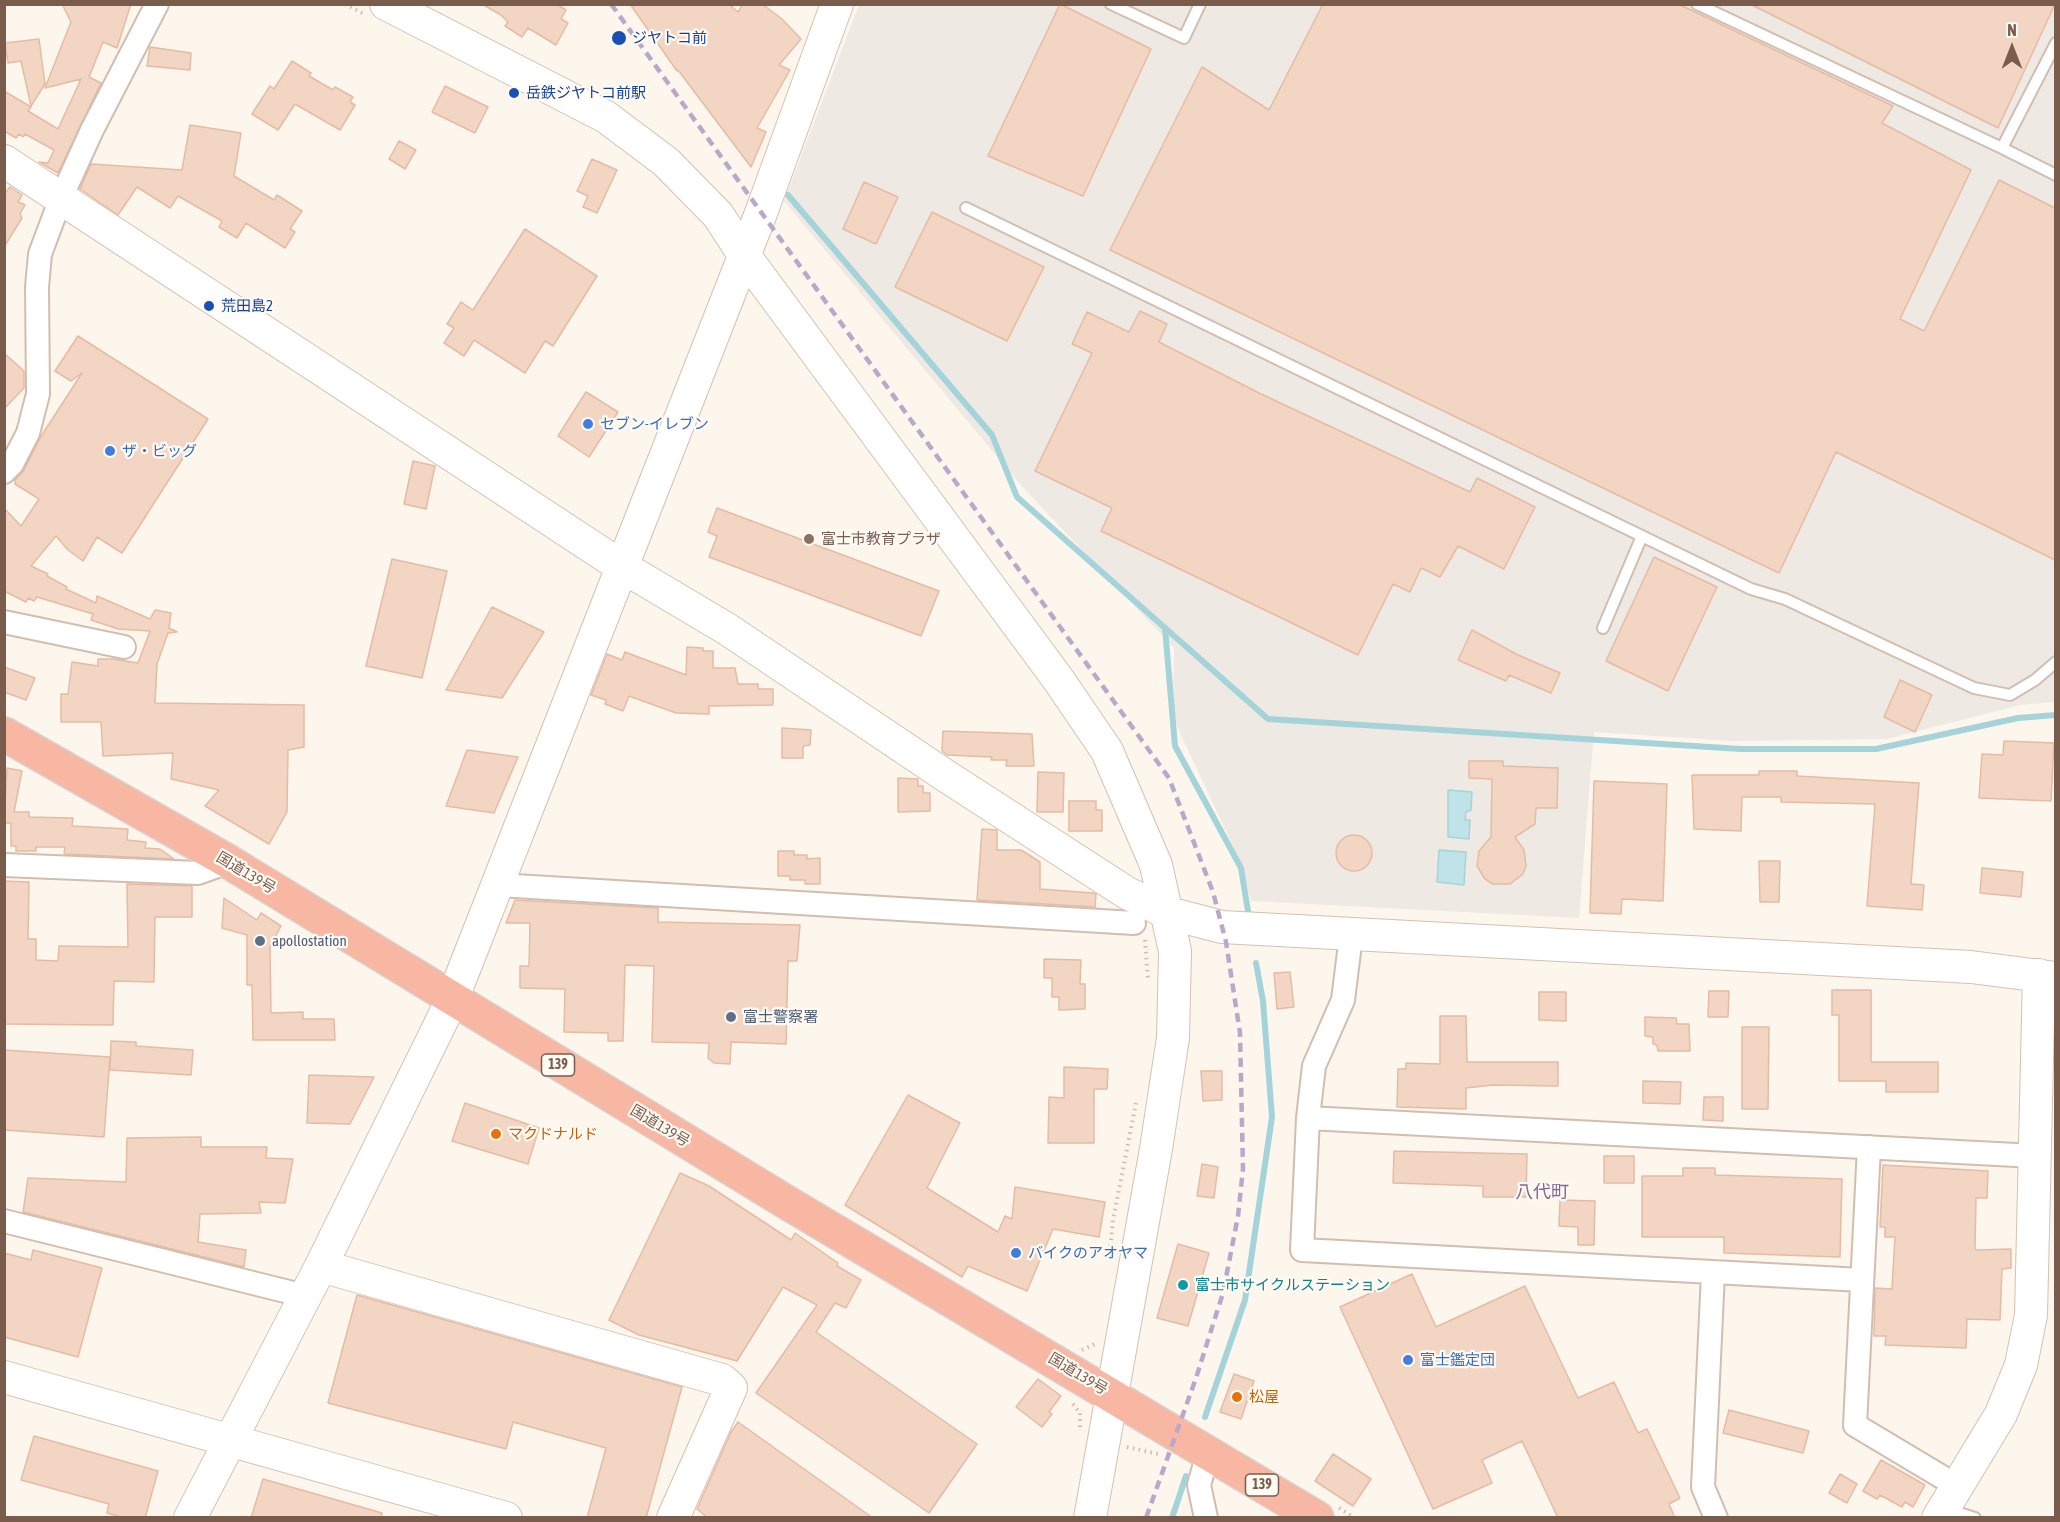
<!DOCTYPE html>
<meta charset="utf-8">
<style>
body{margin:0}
#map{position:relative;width:2060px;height:1522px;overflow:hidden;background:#fdf6ec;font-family:"Asap Condensed",sans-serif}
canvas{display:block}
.frame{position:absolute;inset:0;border:6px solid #7a5c4d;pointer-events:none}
.north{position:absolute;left:1982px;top:18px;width:60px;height:60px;-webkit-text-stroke:4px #fffaf3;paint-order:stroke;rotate:0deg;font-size:16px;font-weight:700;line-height:24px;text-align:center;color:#7a5c4d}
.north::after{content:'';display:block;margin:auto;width:21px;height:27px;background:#7a5c4d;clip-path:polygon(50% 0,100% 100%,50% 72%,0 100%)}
</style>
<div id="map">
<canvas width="2060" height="1522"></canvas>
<div class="frame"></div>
<div class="north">N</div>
</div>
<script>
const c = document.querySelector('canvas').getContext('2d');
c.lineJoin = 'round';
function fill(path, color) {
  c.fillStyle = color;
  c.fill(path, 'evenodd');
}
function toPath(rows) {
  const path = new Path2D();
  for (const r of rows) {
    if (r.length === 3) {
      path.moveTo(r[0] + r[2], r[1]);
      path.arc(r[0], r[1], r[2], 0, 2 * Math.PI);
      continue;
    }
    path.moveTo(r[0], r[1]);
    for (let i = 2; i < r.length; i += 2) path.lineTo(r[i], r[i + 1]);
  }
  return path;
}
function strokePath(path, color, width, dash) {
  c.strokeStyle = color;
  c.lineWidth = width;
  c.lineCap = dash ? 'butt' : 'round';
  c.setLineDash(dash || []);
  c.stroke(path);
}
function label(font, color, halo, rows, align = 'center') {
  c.font = font + ' "Asap Condensed","Noto Sans JP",sans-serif';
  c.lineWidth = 4.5;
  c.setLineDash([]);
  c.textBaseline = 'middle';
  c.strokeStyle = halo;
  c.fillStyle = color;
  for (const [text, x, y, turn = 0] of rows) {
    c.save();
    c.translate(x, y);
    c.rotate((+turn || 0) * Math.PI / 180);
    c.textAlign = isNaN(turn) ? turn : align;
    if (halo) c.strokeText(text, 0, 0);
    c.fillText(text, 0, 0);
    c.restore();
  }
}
const industrial = toPath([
 [859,5,2055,5,2055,702,2020,705,1887,739,1731,741,1594,732,1579,918,1251,901,1241,863,1173,718,1174,648,1019,483,784,201]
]);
const water = toPath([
 [1448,790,1472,792,1471,810,1466,812,1465,820,1470,820,1469,839,1448,837,1448,790],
 [1439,850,1466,852,1464,885,1437,882,1439,850]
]);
const stream = toPath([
 [788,195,992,435,1017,497,1268,719,1741,749,1876,749,2018,718,2056,715],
 [1165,628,1175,746,1241,868,1248,911],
 [1205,1417,1245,1300,1272,1117,1263,1001,1256,963],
 [1172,1518,1186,1476]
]);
const building = toPath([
 [62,4,131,4,117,48,103,42,89,77,101,83,58,173,39,162,48,163,54,150,25,134,23,137,19,134,16,138,4,131,4,91,31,107,28,111,58,129,81,79,45,88,71,22,62,4],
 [482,4,556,4,566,10,561,19,568,23,556,45,528,28,522,37,505,26,508,22,501,15,482,4],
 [630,4,729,4,738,12,743,4,762,4,782,19,801,39,779,65,790,70,757,128,766,132,751,167,678,70,677,71,630,4],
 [1060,4,1151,49,1083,196,988,156,1060,4],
 [1323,4,1678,4,1893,106,1882,123,1971,170,1900,319,1924,331,1999,180,2055,208,2055,560,1836,452,1779,573,1110,250,1202,67,1269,110,1323,4],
 [1750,4,2055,4,1998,128,1750,4],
 [39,39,45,84,31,106,21,61,8,63,5,43,39,39],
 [150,47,191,53,190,70,147,66,150,47],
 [292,61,311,73,309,76,333,90,335,87,353,97,350,102,355,105,340,130,295,104,278,130,252,114,270,86,274,89,292,61],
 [445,86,488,107,475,133,432,112,445,86],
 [190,125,241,133,234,176,274,200,277,195,302,211,290,229,295,232,285,248,246,223,237,238,219,227,222,221,178,196,170,208,137,187,118,215,80,189,91,164,182,170,190,125],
 [399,141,416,150,405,169,389,159,399,141],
 [592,159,617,170,597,213,583,207,588,196,577,191,592,159],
 [864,182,898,197,876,244,843,229,864,182],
 [10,187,22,195,18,202,25,205,20,214,22,218,4,247,4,194,10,187],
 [932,212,1044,267,1007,341,895,287,932,212],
 [525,229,597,276,553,346,545,341,525,373,474,340,464,356,444,343,454,328,447,324,461,302,473,310,525,229],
 [1140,311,1167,324,1159,342,1259,393,1470,492,1477,478,1535,507,1504,569,1458,546,1440,577,1421,568,1410,592,1393,584,1358,655,1101,531,1112,508,1035,471,1092,353,1072,344,1087,312,1129,332,1140,311],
 [78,336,208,419,122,553,97,537,83,561,68,550,56,536,31,566,48,574,47,576,67,587,66,589,96,603,97,596,150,619,155,610,171,613,169,628,177,632,168,633,157,664,155,703,304,705,304,747,288,750,287,812,269,844,205,806,219,790,171,779,173,753,103,756,101,722,61,722,61,694,68,694,72,662,98,666,98,659,113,659,138,663,150,631,118,629,91,620,93,614,37,597,34,601,28,598,26,602,4,591,4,508,21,526,39,499,15,484,15,480,24,470,40,438,82,373,71,381,55,371,78,336],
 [4,353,24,371,24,388,4,409,4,353],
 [586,392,618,412,589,457,558,436,586,392],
 [413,461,435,466,426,509,404,504,413,461],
 [717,508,939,591,921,636,709,557,717,536,708,532,717,508],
 [1654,557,1717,587,1668,691,1606,661,1654,557],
 [392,559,447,571,422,678,366,666,392,559],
 [492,607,544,632,502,698,446,690,492,607],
 [1472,630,1518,655,1560,673,1551,693,1509,675,1506,681,1458,660,1472,630],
 [687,647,703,648,703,651,713,651,713,668,735,668,738,684,758,684,758,689,773,689,773,705,709,706,709,714,676,713,629,696,623,711,605,704,606,700,591,695,607,654,622,660,625,652,686,675,687,647],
 [4,667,35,678,26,700,4,692,4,667],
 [1900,680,1932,695,1915,732,1884,717,1900,680],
 [782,728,811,730,810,745,803,746,803,758,782,758,782,728],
 [943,731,1032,734,1034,766,1006,766,1007,760,991,760,992,757,947,755,942,751,943,731],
 [2004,741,2054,743,2051,801,1979,798,1982,754,2003,755,2004,741],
 [467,750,518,757,494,813,446,806,467,750],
 [1469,761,1503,761,1503,766,1558,768,1557,808,1536,808,1535,824,1515,837,1524,850,1526,866,1523,874,1510,884,1493,884,1485,879,1477,866,1479,851,1491,837,1492,779,1469,778,1469,761],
 [7,768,22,771,14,812,29,812,29,817,73,818,72,826,128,829,127,840,146,842,145,848,160,849,174,859,64,854,65,847,36,847,36,851,16,851,16,846,11,846,11,823,4,823,7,768],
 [1759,771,1797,771,1797,776,1919,783,1911,884,1924,885,1922,910,1867,906,1875,804,1781,802,1781,797,1742,797,1741,831,1694,829,1692,775,1759,775,1759,771],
 [1038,772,1064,773,1063,812,1037,812,1038,772],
 [898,778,918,779,918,786,923,786,923,793,930,793,930,811,898,812,898,778],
 [1594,781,1667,784,1663,901,1622,899,1621,914,1590,913,1594,781],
 [1069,801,1096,801,1096,810,1102,810,1102,831,1069,831,1069,801],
 [982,829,997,830,997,850,1021,850,1040,862,1040,889,1093,893,1096,894,1095,907,977,900,982,829],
 [1354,853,18],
 [778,851,794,851,794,855,807,855,807,859,820,858,820,884,805,884,805,880,790,880,790,876,778,876,778,851],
 [1759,861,1780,861,1779,902,1760,902,1759,861],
 [1982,868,2023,872,2021,897,1980,893,1982,868],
 [4,881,29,882,28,939,36,939,36,960,58,961,59,946,128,947,127,884,192,886,192,917,155,917,154,982,114,981,113,1025,4,1024,4,881],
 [224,898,257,920,261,913,281,926,270,947,271,1013,303,1012,303,1019,334,1019,335,1040,253,1040,252,985,247,985,247,935,222,928,224,898],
 [515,900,658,908,658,922,800,925,797,961,788,961,786,1044,731,1042,730,1064,714,1063,708,1058,709,1043,652,1042,654,966,625,965,623,1041,608,1041,608,1033,564,1032,565,989,520,988,520,966,529,966,530,923,506,923,515,900],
 [1044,959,1081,960,1080,984,1085,984,1085,1009,1059,1010,1059,997,1052,997,1052,978,1044,978,1044,959],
 [1290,972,1294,1007,1277,1009,1274,973,1290,972],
 [1832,990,1871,990,1871,1062,1938,1062,1938,1092,1886,1092,1886,1081,1839,1081,1839,1015,1832,1015,1832,990],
 [1709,991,1729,991,1728,1017,1708,1017,1709,991],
 [1539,992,1566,992,1566,1021,1539,1020,1539,992],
 [1440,1016,1466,1016,1467,1062,1558,1062,1558,1086,1493,1085,1466,1088,1466,1109,1397,1107,1398,1069,1406,1069,1406,1063,1440,1064,1440,1016],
 [1645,1017,1676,1018,1677,1024,1689,1024,1690,1051,1658,1051,1657,1045,1653,1044,1653,1037,1645,1036,1645,1017],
 [1742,1027,1769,1027,1768,1109,1742,1109,1742,1027],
 [111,1041,136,1042,136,1046,193,1050,191,1075,110,1070,111,1041],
 [4,1050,110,1057,104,1137,4,1130,4,1050],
 [1064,1067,1108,1069,1107,1089,1094,1089,1094,1143,1048,1143,1049,1097,1064,1098,1064,1067],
 [1201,1071,1222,1071,1222,1100,1203,1101,1201,1071],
 [309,1075,374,1077,350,1124,307,1123,309,1075],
 [1643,1081,1681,1082,1680,1104,1643,1103,1643,1081],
 [908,1095,960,1123,927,1188,998,1232,1005,1216,1012,1219,1015,1187,1105,1202,1099,1237,1053,1229,1027,1291,968,1266,962,1277,845,1205,908,1095],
 [1704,1097,1723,1097,1723,1121,1703,1120,1704,1097],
 [465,1103,539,1128,528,1164,452,1141,465,1103],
 [201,1137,201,1147,267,1147,266,1158,293,1159,285,1203,259,1202,261,1213,200,1214,198,1242,246,1250,244,1267,23,1212,28,1178,126,1182,127,1138,201,1137],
 [1394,1151,1527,1154,1526,1197,1483,1197,1483,1186,1393,1183,1394,1151],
 [1604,1156,1634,1156,1634,1183,1604,1183,1604,1156],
 [1202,1164,1218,1167,1214,1198,1197,1196,1202,1164],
 [1883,1165,1988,1171,1987,1198,1976,1198,1975,1248,1976,1250,2011,1249,2011,1268,2002,1269,2000,1320,1967,1319,1966,1348,1885,1345,1886,1336,1874,1336,1875,1288,1892,1289,1895,1237,1885,1237,1885,1227,1880,1227,1883,1165],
 [1683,1168,1715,1168,1715,1175,1842,1179,1840,1257,1724,1253,1724,1237,1642,1237,1642,1176,1683,1176,1683,1168],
 [680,1173,709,1186,791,1240,795,1233,838,1263,837,1266,861,1280,846,1308,835,1303,816,1332,977,1444,929,1513,756,1393,817,1305,783,1287,737,1361,639,1335,609,1320,680,1173],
 [1560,1200,1595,1201,1594,1245,1578,1245,1578,1227,1559,1226,1560,1200],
 [1178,1244,1209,1253,1188,1326,1157,1318,1178,1244],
 [33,1250,102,1268,78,1357,4,1337,4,1253,31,1260,33,1250],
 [1412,1274,1436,1327,1525,1286,1578,1398,1614,1382,1638,1433,1647,1429,1680,1498,1669,1504,1675,1518,1558,1518,1522,1441,1482,1460,1492,1483,1433,1509,1340,1307,1412,1274],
 [357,1295,682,1387,646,1518,587,1518,606,1448,513,1422,506,1449,328,1403,357,1295],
 [1234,1374,1254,1381,1241,1419,1220,1412,1234,1374],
 [1038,1379,1061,1396,1049,1412,1052,1414,1042,1427,1016,1407,1038,1379],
 [1729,1410,1809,1431,1803,1453,1723,1433,1729,1410],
 [738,1422,873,1518,708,1518,697,1509,731,1432,738,1422],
 [34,1436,158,1471,145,1518,124,1518,107,1513,109,1504,21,1480,34,1436],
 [1333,1454,1371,1479,1353,1506,1315,1481,1333,1454],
 [1881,1460,1925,1485,1913,1507,1905,1502,1902,1507,1880,1495,1877,1499,1863,1491,1881,1460],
 [1840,1474,1857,1484,1847,1503,1829,1493,1840,1474],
 [263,1479,382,1513,381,1518,251,1518,263,1479]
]);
const path = toPath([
 [345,4,364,14],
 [1145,940,1148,980],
 [1110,1252,1113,1220,1136,1103],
 [1082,1350,1097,1343],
 [1073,1404,1080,1413,1080,1427],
 [1127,1447,1158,1454],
 [1339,1508,1355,1518]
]);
const lane = toPath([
 [1111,4,1184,38,1200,4],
 [1697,4,2002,148,2056,175],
 [2002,148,2056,43],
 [966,208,1751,589,1785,599,1974,688,2010,695,2035,680,2056,662],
 [1603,628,1642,536],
 [1946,1509,1975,1518]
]);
const street = toPath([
 [4,472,12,464,28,433,38,394,37,287,40,254,61,198,92,130,157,4],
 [4,622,124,647],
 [4,865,198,873,229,862],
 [498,885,1134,923],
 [1351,936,1343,1000,1314,1066,1308,1118,1302,1250,1862,1280],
 [1308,1118,2035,1156],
 [1869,1147,1855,1425,1957,1486],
 [4,1221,305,1296],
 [1713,1273,1703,1487,1716,1518],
 [1206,1518,1199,1485,1208,1453]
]);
const secondary = toPath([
 [386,4,606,117,666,162,718,215,744,255,1058,679,1107,751,1156,865,1175,951,1173,1038,1156,1149,1090,1518],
 [4,161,621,566,727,629,946,776,1127,893,1168,913,1222,927,1971,967,2056,978],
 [321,1266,722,1380,731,1388,673,1518],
 [4,1377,506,1518],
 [190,1518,321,1266,452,1000,761,213,837,4],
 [1938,1518,2001,1414,2021,1365,2031,1315,2039,975]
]);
const highway = toPath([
 [4,734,229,862,786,1202,1317,1518]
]);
const rail = toPath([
 [611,4,1169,778,1213,892,1226,942,1240,1033,1243,1169,1238,1216,1223,1293,1196,1378,1146,1518]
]);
const markers = [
 [619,38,8,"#1a4fb4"],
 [514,93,6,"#1a4fb4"],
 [209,306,6,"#1a4fb4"],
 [588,424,6,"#3f7fe0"],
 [110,451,6,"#3f7fe0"],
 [809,539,6,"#8d6e63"],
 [260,941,6,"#5c6f8a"],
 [731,1017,6,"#5c6f8a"],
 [496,1134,6,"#e8710a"],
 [1016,1253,6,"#3f7fe0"],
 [1183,1285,6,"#0f9aa8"],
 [1408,1360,6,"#3f7fe0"],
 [1237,1397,6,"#e8710a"]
];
const shields = [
 [558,1065,33],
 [1262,1485,33]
];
const shieldNames = [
 ["139",558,1065],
 ["139",1262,1485]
];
const transitNames = [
 ["ジヤトコ前",632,38],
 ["岳鉄ジヤトコ前駅",526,93],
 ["荒田島2",221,306]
];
const shopNames = [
 ["セブン-イレブン",600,424],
 ["ザ・ビッグ",122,451],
 ["バイクのアオヤマ",1028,1253],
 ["富士鑑定団",1420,1360]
];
const educationNames = [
 ["富士市教育プラザ",821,539]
];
const streetNames = [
 ["国道139号",246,873,31],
 ["国道139号",660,1126,31],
 ["国道139号",1078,1374,31]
];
const serviceNames = [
 ["apollostation",272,941],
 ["富士警察署",743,1017]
];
const foodNames = [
 ["マクドナルド",508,1134],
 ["松屋",1249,1397]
];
const cultureNames = [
 ["富士市サイクルステーション",1195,1285]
];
const quarterNames = [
 ["八代町",1542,1192]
];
fill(industrial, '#efe9e4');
fill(water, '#bfe3e8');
strokePath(water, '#a5d3da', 1.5);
strokePath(stream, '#a5d3da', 6);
fill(building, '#f3d5c3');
strokePath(building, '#e6bba3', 1.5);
strokePath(lane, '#d1beb0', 14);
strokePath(street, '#d1beb0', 26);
strokePath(secondary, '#d6c0b0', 34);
strokePath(highway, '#dad1cd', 36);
strokePath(path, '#d9b8a5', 4, [1.5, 4.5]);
strokePath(lane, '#fff', 10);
strokePath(street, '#fff', 22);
strokePath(secondary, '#fff', 32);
strokePath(highway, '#f7b7a3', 33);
strokePath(rail, '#b9a8c9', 4.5, [9, 6]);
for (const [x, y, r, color] of markers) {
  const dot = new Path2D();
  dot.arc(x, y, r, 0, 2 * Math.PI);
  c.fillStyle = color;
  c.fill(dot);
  strokePath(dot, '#fffaf3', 2);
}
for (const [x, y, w] of shields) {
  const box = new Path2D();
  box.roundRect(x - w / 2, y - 11, w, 22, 4.5);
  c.fillStyle = '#fffaf3';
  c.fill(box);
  strokePath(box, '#7a5c4d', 1.5);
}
label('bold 14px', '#7a5c4d', null, shieldNames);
label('15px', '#164399', '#fffaf3', transitNames, 'left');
label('15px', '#366cbe', '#fffaf3', shopNames, 'left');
label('15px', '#785e54', '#fffaf3', educationNames, 'left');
label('15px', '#7a5c4d', '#fffaf3', streetNames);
label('15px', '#4e5e75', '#fffaf3', serviceNames, 'left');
label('15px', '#c56008', '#fffaf3', foodNames, 'left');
label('15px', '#0d838f', '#fffaf3', cultureNames, 'left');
label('18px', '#846695', '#fffaf3', quarterNames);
</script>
